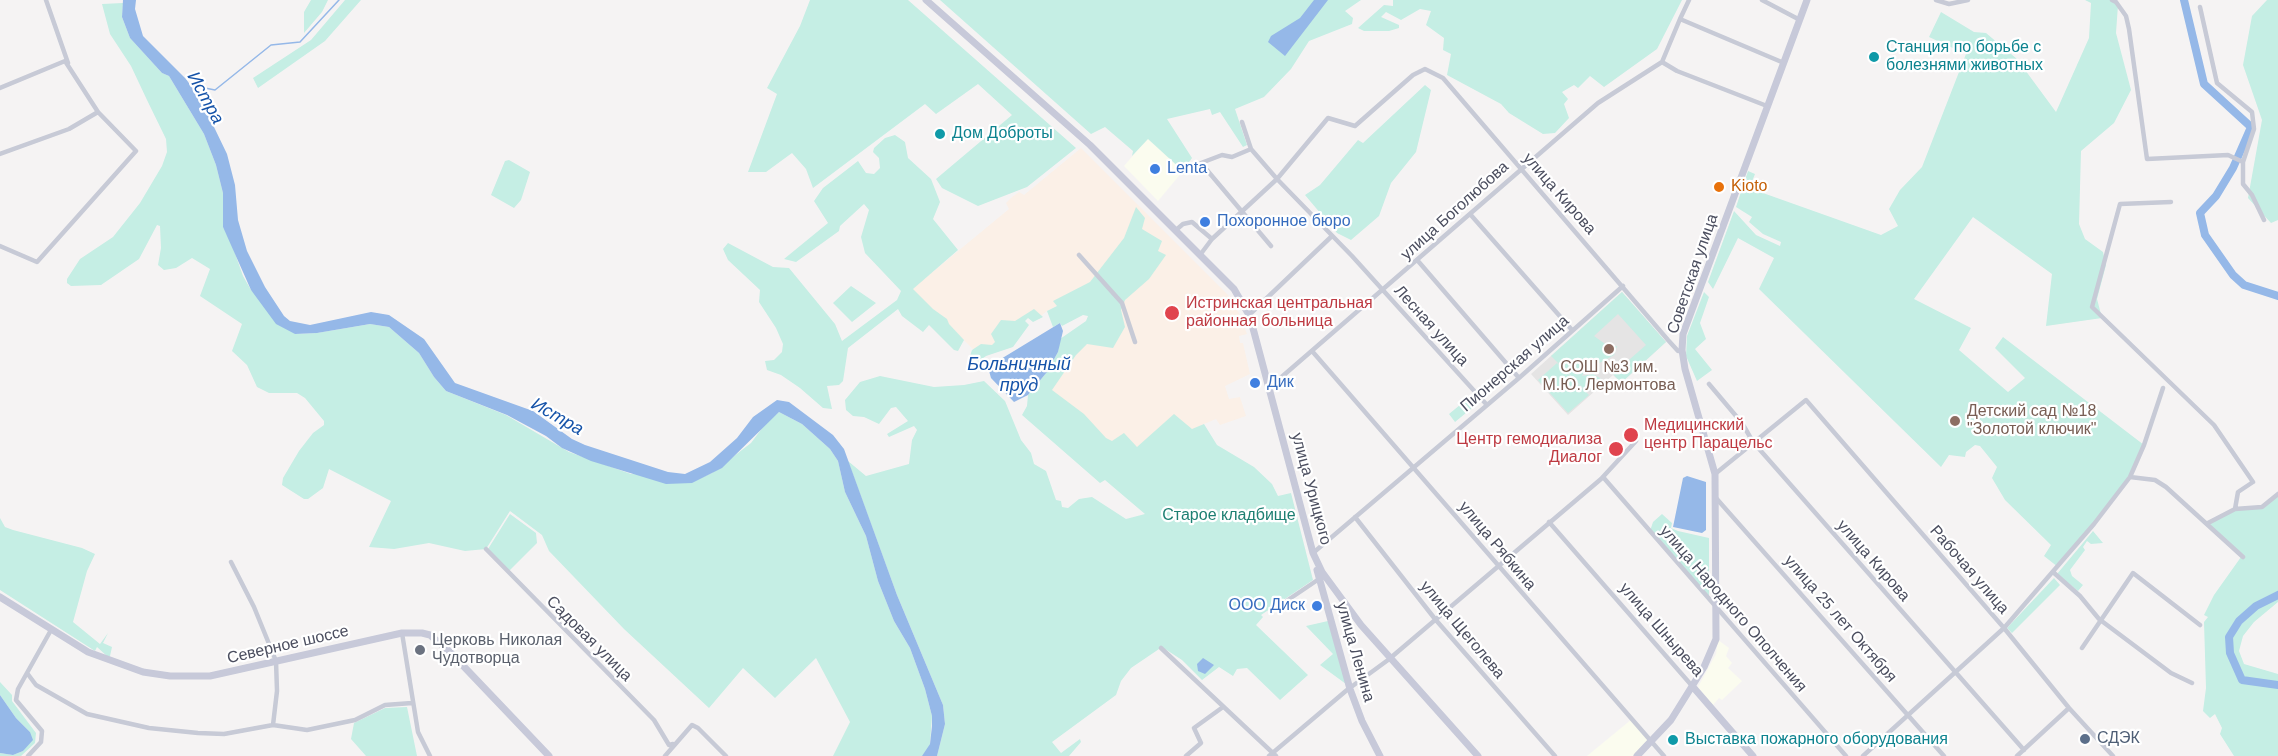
<!DOCTYPE html>
<meta charset="utf-8">
<style>
body{margin:0}
canvas{display:block;background:#f5f3f3}
</style>
<canvas width="2278" height="756"></canvas>
<script>
const c = document.querySelector('canvas').getContext('2d');
c.lineJoin = 'round';
function fill(path, color) {
  c.fillStyle = color;
  c.fill(path, 'evenodd');
}
function toPath(rows) {
  const path = new Path2D();
  for (const r of rows) {
    path.moveTo(r[0], r[1]);
    for (let i = 2; i < r.length; i += 2) path.lineTo(r[i], r[i + 1]);
  }
  return path;
}
function strokePath(path, color, width, dash) {
  c.strokeStyle = color;
  c.lineWidth = width;
  c.lineCap = dash ? 'butt' : 'round';
  c.setLineDash(dash || []);
  c.stroke(path);
}
function label(font, color, halo, rows, align = 'center') {
  c.font = font + ' Arial,sans-serif';
  c.lineWidth = 4.5;
  c.setLineDash([]);
  c.textBaseline = 'middle';
  c.strokeStyle = halo;
  c.fillStyle = color;
  for (const [text, x, y, turn = 0] of rows) {
    c.save();
    c.translate(x, y);
    c.rotate((+turn || 0) * Math.PI / 180);
    c.textAlign = isNaN(turn) ? turn : align;
    if (halo) c.strokeText(text, 0, 0);
    c.fillText(text, 0, 0);
    c.restore();
  }
}
const commercial = toPath([
 [1148,138,1183,171,1158,201,1124,166],
 [1718,640,1729,648,1726,656,1732,663,1728,668,1742,681,1722,700,1719,698,1713,705,1698,687,1716,654],
 [1632,719,1652,742,1637,756,1587,756]
]);
const education = toPath([
 [1622,292,1666,342,1621,383,1613,375,1568,415,1531,374]
]);
const medical = toPath([
 [1081,148,1228,295,1238,311,1247,334,1239,336,1240,343,1243,343,1250,374,1225,386,1229,399,1240,397,1246,416,1220,425,1216,419,1204,424,1104,480,1028,410,1090,331,1097,285,1047,311,1035,321,1028,315,992,348,977,353,912,289,1009,209,1006,203,1012,197,1019,192,1024,195]
]);
const green = toPath([
 [311,0,328,0,322,12,304,33,304,12],
 [345,0,361,0,325,41,258,88,253,78,311,40],
 [810,0,908,0,1076,148,1027,187,978,206,942,188,936,179,1012,115,978,84,936,114,925,104,813,188,806,169,792,153,766,172,748,172,777,94,767,88,800,26],
 [940,0,1361,0,1345,11,1353,18,1352,24,1309,41,1291,69,1264,97,1235,109,1247,145,1243,147,1220,112,1212,115,1210,109,1167,119,1192,158,1183,171,1148,139,1132,156,1133,151,1105,127,1091,134],
 [1393,0,1682,0,1657,49,1604,87,1590,76,1578,88,1574,85,1562,92,1568,99,1564,104,1569,118,1555,133,1543,134,1509,113,1501,104,1447,75,1451,54,1443,50,1444,38,1426,25,1431,11,1420,9,1401,20,1386,12,1381,17,1399,25,1399,28,1389,31,1364,31,1358,28,1384,5,1393,6],
 [2085,0,2110,0,2118,5,2116,33,2131,90,2114,123,2081,151,2079,224,2085,239,2103,252,2106,265,2097,299,2102,318,2046,326,2052,274,1973,217,1914,299,1971,328,1959,350,2008,392,2025,378,1995,348,2003,337,2144,445,2130,477,2058,567,2044,556,2051,545,2005,500,1992,478,1997,467,1980,446,1975,445,1966,452,1965,457,1949,455,1941,467,1759,289,1774,258,1738,238,1713,289,1708,282,1734,211,1756,235,1780,246,1781,242,1763,234,1749,222,1752,217,1736,207,1748,171,1755,174,1751,184,1763,193,1881,235,1898,226,1889,209,1900,190,1922,167,1966,54,1929,37,1941,12,1974,32,1986,33,2017,59,2056,112,2089,38,2091,3],
 [2267,0,2278,0,2278,220,2271,223,2248,198,2262,120,2243,65,2252,16],
 [123,3,122,17,130,38,162,73,169,76,204,134,216,165,223,193,223,227,231,242,243,276,251,290,295,334,317,333,370,324,389,327,419,353,434,377,446,391,506,415,569,452,631,474,703,477,712,473,751,443,766,423,779,412,802,424,830,449,838,461,845,492,866,536,878,581,894,621,910,648,925,689,932,716,930,744,927,752,922,756,833,756,850,722,816,658,775,698,743,668,709,708,624,629,549,551,542,535,510,511,486,549,465,551,429,543,394,549,369,547,391,501,329,469,323,488,308,499,304,499,282,485,283,478,299,451,313,433,324,425,324,421,305,398,297,393,269,393,257,387,247,365,232,351,242,324,200,296,210,269,192,258,176,268,164,270,158,265,161,248,160,226,157,225,139,259,101,285,71,286,67,283,67,279,80,259,113,237,140,203,162,166,167,152,166,139,147,100,131,66,110,34,102,4],
 [1425,85,1431,90,1416,152,1391,183,1379,216,1351,240,1337,233,1305,195,1320,185,1358,140,1363,143],
 [895,135,905,142,908,158,931,179,940,202,933,219,958,250,913,289,933,309,947,319,949,324,964,340,958,351,954,350,929,325,923,332,902,316,898,309,848,348,843,381,839,385,827,386,832,409,823,408,800,388,781,375,767,370,765,361,774,360,782,352,783,344,776,328,759,302,760,290,728,260,723,249,728,243,773,267,789,268,835,324,842,341,897,300,901,291,865,253,861,237,869,210,864,204,840,226,839,231,796,262,784,259,828,223,814,201,823,188,858,161,866,173,874,174,880,168,879,158,873,152,874,148,885,138],
 [509,160,530,172,521,200,514,208,491,195,505,161],
 [1136,207,1145,218,1142,229,1162,241,1158,251,1166,255,1149,279,1125,300,1121,310,1125,327,1113,348,1087,344,1076,355,1052,390,1084,414,1106,438,1112,441,1124,433,1137,447,1174,414,1192,429,1204,424,1217,445,1254,467,1272,484,1278,496,1291,493,1313,580,1261,615,1263,617,1256,625,1308,675,1280,700,1247,668,1237,669,1233,676,1219,667,1202,680,1182,660,1162,647,1131,668,1121,681,1116,695,1052,742,1061,753,1080,739,1081,742,1069,756,937,756,945,724,943,705,897,595,848,461,866,476,909,464,912,440,917,430,914,426,889,437,887,434,908,421,896,407,891,408,879,424,864,417,853,416,846,410,845,400,860,382,880,376,934,387,964,385,984,381,1005,401,1021,440,1031,453,1034,464,1046,471,1056,500,1061,501,1062,507,1068,508,1079,499,1092,497,1126,519,1145,514,1105,480,1100,483,1022,415,1027,406,1028,395,1047,372,1058,352,1060,339,1086,321,1088,316,1083,315,1062,326,1060,323,1053,327,1047,311,1057,306,1053,301,1090,282,1124,238],
 [851,286,876,303,852,322,833,303],
 [1622,292,1666,342,1621,383,1613,374,1646,345,1618,314,1594,336,1608,346,1617,346,1614,355,1594,366,1587,364,1582,376,1593,374,1603,380,1587,392,1551,356],
 [1704,292,1709,297,1700,323,1706,339,1695,349,1712,370,1697,381,1686,356,1687,336],
 [1034,309,1043,317,1033,322,1028,318,1025,321,1029,325,1013,347,986,356,979,362,970,356,972,350,981,344,992,345,995,342,991,334,1001,320,1015,321],
 [1557,363,1589,395,1568,413,1538,380],
 [1466,400,1472,408,1455,422,1449,414],
 [2278,494,2278,602,2254,622,2243,636,2239,651,2244,664,2278,674,2278,756,2234,756,2220,734,2222,728,2215,714,2210,718,2203,711,2206,688,2204,622,2208,617,2204,615,2214,595,2241,557,2206,524,2235,509,2262,507],
 [510,514,536,533,537,543,508,572,488,549],
 [1662,514,1672,523,1671,528,1678,531,1709,538,1709,597,1650,531,1653,522],
 [0,518,5,527,13,530,82,548,95,554,87,571,73,622,100,644,108,633,103,643,112,647,110,656,108,657,97,647,95,651,0,590],
 [2093,531,2103,543,2091,544,2087,541,2083,547,2085,550,2070,570,2072,576,2083,585,2078,591,2057,574],
 [2054,578,2060,585,2012,633,2007,628],
 [1328,621,1346,684,1320,665,1333,654,1306,626],
 [0,682,12,695,12,701,36,733,35,743,21,756,0,756,0,753,13,755,23,751,30,732,16,718,0,695],
 [407,707,417,756,366,756,351,739,354,723,385,708]
]);
const water = toPath([
 [123,0,136,0,135,9,143,36,186,79,201,100,227,154,235,185,238,220,247,251,265,287,284,316,290,321,310,325,371,312,389,315,424,339,455,383,533,411,572,439,585,445,668,472,685,474,710,462,737,438,753,417,777,400,789,402,833,435,844,449,897,595,943,705,945,724,937,756,922,756,930,744,932,726,932,716,925,689,910,648,894,621,878,581,866,536,845,492,838,461,830,449,802,424,779,412,722,468,692,483,666,484,591,461,562,448,546,436,507,415,446,391,434,377,419,353,389,327,370,324,317,333,295,334,276,324,251,290,223,227,223,193,216,165,204,134,169,76,162,73,130,38,122,17],
 [1314,0,1328,0,1285,56,1268,42,1271,36,1300,18],
 [1060,323,1063,331,1058,352,1047,372,1028,395,1014,402,991,378,989,371,991,365],
 [1687,476,1706,482,1706,530,1702,533,1673,527,1683,478],
 [1203,658,1214,665,1205,674,1198,671,1197,664],
 [0,695,16,718,30,732,33,740,23,751,13,755,0,753]
]);
const stream = toPath([
 [197,94,205,88,215,90,271,45,300,42,339,0]
]);
const river = toPath([
 [2184,0,2204,84,2251,127,2233,168,2216,196,2200,213,2205,235,2233,275,2244,285,2278,296],
 [2278,595,2256,606,2239,621,2229,637,2230,653,2242,680,2278,685]
]);
const street = toPath([
 [46,0,68,63],
 [1762,0,1800,20],
 [1936,0,1949,4,1968,0],
 [2112,0,2116,2,2126,16,2129,29,2147,159,2228,155,2243,162],
 [2200,7,2217,83,2252,112,2254,129,2243,162,2243,184,2252,195,2264,220],
 [1680,19,1689,0],
 [1662,62,1680,19,1784,63],
 [1662,62,1677,71,1767,106],
 [0,88,65,61,98,112,136,151,37,262,0,246],
 [1242,122,1251,149,1277,179,1352,256,1487,405],
 [1251,149,1232,157,1222,155,1201,163,1271,246],
 [0,154,69,129,98,112],
 [2171,202,2120,204,2092,307,2214,425,2253,482,2238,492,2235,509],
 [1470,214,1572,330],
 [1176,230,1183,224,1192,222,1212,239],
 [1079,255,1122,303,1135,342],
 [1200,255,1212,239,1277,179,1328,118,1355,126,1413,75,1425,69,1443,78,1668,340,1678,351,1682,350],
 [1418,261,1519,378],
 [1249,315,1332,236],
 [1312,351,1664,756],
 [1709,384,1742,423,1753,442,2024,750],
 [1270,387,1576,122,1598,103,1662,62],
 [1715,474,1806,400,2004,628,2069,708,2113,756],
 [1603,477,1846,756],
 [2130,477,2155,480,2166,487,2243,557],
 [1716,498,1944,756],
 [1355,517,1435,619,1555,756],
 [1549,522,1693,687],
 [2208,523,2235,509,2262,507,2278,494],
 [486,549,654,720,669,745,673,744],
 [1313,553,1519,378,1623,286],
 [231,562,254,607,276,661,277,691,273,725],
 [2053,572,2080,596,2099,619,2171,673,2192,683],
 [1282,604,1319,579],
 [402,633,418,732,430,756],
 [1161,648,1276,756],
 [2082,648,2133,573,2200,625],
 [27,673,36,685,87,714,149,728,198,733,224,734,273,725,307,730,355,720,385,705,412,703],
 [28,756,41,742,42,731,16,700,18,689,51,630],
 [665,756,692,725,698,728,726,756],
 [1186,756,1201,743,1194,728,1223,707],
 [1269,756,1347,690,1388,660,1601,479,1636,441],
 [1863,756,2004,628,2094,524,2130,477,2144,445,2163,388],
 [2017,756,2069,708]
]);
const secondary = toPath([
 [926,0,1090,145,1234,289,1249,315,1254,332,1313,553,1322,572,1361,625,1478,756],
 [1317,570,1350,689,1362,721,1380,756],
 [0,597,88,652,143,672,170,676,210,676,402,633,422,633,430,635,450,652,549,756],
 [1693,687,1753,756],
 [1637,756,1671,720,1704,667,1716,639,1715,474,1685,369,1682,350,1683,334,1807,0]
]);
const markers = [
 [1874,57,6,"#0f9aa8"],
 [940,134,6,"#0f9aa8"],
 [1155,169,6,"#3f7fe0"],
 [1719,187,6,"#e8710a"],
 [1205,222,6,"#3f7fe0"],
 [1172,313,8,"#e0444e"],
 [1609,349,6,"#8d6e63"],
 [1255,383,6,"#3f7fe0"],
 [1955,421,6,"#8d6e63"],
 [1631,435,8,"#e0444e"],
 [1616,449,8,"#e0444e"],
 [1317,606,6,"#3f7fe0"],
 [420,650,6,"#6b7280"],
 [2085,739,6,"#5c6f8a"],
 [1673,740,6,"#0f9aa8"]
];
const cultureNames = [
 ["Станция по борьбе с",1886,48],
 ["болезнями животных",1886,66],
 ["Дом Доброты",952,134],
 ["Выставка пожарного оборудования",1685,740]
];
const shopNames = [
 ["Lenta",1167,169],
 ["Похоронное бюро",1217,222],
 ["Дик",1267,383],
 ["ООО Диск",1305,606,"right"]
];
const foodNames = [
 ["Kioto",1731,187]
];
const streetNames = [
 ["улица Кирова",1559,194,49],
 ["улица Боголюбова",1455,211,-42],
 ["Советская улица",1693,274,-71],
 ["Лесная улица",1431,326,48],
 ["Пионерская улица",1515,364,-41],
 ["улица Урицкого",1311,489,75],
 ["улица Рябкина",1497,546,50],
 ["улица Кирова",1873,561,49],
 ["Рабочая улица",1969,570,49],
 ["улица Народного Ополчения",1733,609,49],
 ["улица 25 лет Октября",1840,619,49],
 ["улица Щеголева",1462,630,50],
 ["улица Шнырева",1661,630,49],
 ["Садовая улица",589,639,45],
 ["Северное шоссе",288,645,-13],
 ["улица Ленина",1355,652,74]
];
const healthNames = [
 ["Истринская центральная",1186,304],
 ["районная больница",1186,322],
 ["Медицинский",1644,426],
 ["центр Парацельс",1644,444],
 ["Центр гемодиализа",1602,440,"right"],
 ["Диалог",1602,458,"right"]
];
const educationNames = [
 ["СОШ №3 им.",1609,368],
 ["М.Ю. Лермонтова",1609,386],
 ["Детский сад №18",1967,412,"left"],
 ["\"Золотой ключик\"",1967,430,"left"]
];
const parkNames = [
 ["Старое кладбище",1229,516]
];
const worshipNames = [
 ["Церковь Николая",432,641],
 ["Чудотворца",432,659]
];
const serviceNames = [
 ["СДЭК",2097,739]
];
const waterNames = [
 ["Истра",205,98,61],
 ["Больничный",1019,365],
 ["пруд",1019,386],
 ["Истра",557,417,30]
];
fill(commercial, '#fbfcef');
fill(education, '#e5e4e4');
fill(medical, '#fbf0e7');
fill(green, '#c5eee4');
fill(water, '#95b8e8');
strokePath(stream, '#95b8e8', 1.5);
strokePath(river, '#95b8e8', 8);
strokePath(street, '#c7cad6', 4.5);
strokePath(secondary, '#c7c9d9', 7);
for (const [x, y, r, color] of markers) {
  const dot = new Path2D();
  dot.arc(x, y, r, 0, 2 * Math.PI);
  c.fillStyle = color;
  c.fill(dot);
  strokePath(dot, '#fff', 2);
}
label('16px', '#0d838f', '#fff', cultureNames, 'left');
label('16px', '#366cbe', '#fff', shopNames, 'left');
label('16px', '#c56008', '#fff', foodNames, 'left');
label('16px', '#4b4e5f', '#fff', streetNames);
label('16px', '#be3a42', '#fff', healthNames, 'left');
label('16px', '#785e54', '#fff', educationNames);
label('16px', '#1d7f72', '#fff', parkNames);
label('16px', '#5b616d', '#fff', worshipNames, 'left');
label('16px', '#4e5e75', '#fff', serviceNames, 'left');
label('italic 18px', '#1553a9', '#fff', waterNames);
</script>
